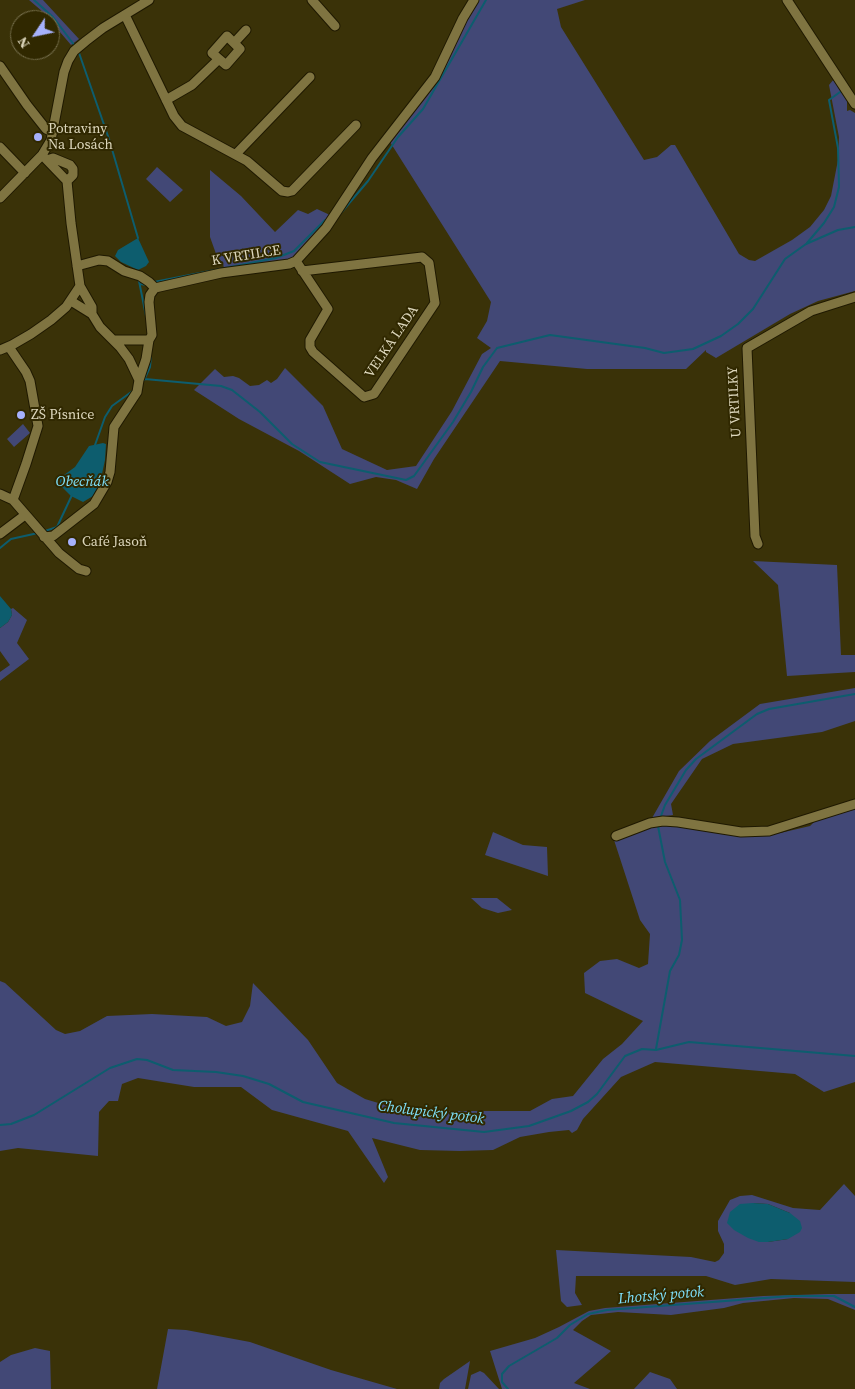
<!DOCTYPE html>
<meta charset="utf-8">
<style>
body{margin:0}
#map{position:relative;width:855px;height:1389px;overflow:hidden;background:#3a3208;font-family:"Source Serif 4",serif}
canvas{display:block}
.north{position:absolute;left:10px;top:10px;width:50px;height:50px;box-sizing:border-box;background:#302800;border:1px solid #756e4b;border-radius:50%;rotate:236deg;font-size:14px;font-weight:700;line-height:20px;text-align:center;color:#dcd6bb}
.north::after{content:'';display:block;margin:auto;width:18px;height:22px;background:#a6b1fc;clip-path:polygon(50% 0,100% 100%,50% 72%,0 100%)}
</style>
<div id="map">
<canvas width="855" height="1389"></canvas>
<div class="north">N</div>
</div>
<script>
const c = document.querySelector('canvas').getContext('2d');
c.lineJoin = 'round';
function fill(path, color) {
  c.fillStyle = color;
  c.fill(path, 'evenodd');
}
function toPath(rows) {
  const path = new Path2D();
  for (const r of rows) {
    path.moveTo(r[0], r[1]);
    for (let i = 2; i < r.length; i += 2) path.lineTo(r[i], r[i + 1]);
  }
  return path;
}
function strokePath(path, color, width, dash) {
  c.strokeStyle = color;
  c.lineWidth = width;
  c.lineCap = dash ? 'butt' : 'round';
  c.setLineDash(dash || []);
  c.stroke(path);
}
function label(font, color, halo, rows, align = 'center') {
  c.font = font + ' "Source Serif 4",serif';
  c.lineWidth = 4;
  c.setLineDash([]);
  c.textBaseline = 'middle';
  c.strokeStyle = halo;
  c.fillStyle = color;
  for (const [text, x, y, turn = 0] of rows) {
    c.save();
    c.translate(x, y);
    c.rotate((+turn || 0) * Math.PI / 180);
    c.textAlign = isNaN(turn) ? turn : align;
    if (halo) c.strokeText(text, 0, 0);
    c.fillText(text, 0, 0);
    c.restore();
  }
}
const green = toPath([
 [29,0,43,0,79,39,71,45,43,12],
 [479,0,585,0,557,9,561,27,644,160,657,157,671,145,675,145,739,254,749,260,755,261,792,240,810,227,824,210,831,196,838,160,839,137,829,85,834,79,847,100,847,111,850,110,855,113,855,291,818,301,790,314,716,358,706,352,706,350,686,369,587,369,500,361,434,459,417,489,396,480,376,477,350,484,299,451,239,419,194,390,215,369,224,377,233,376,239,378,250,386,259,385,267,380,271,383,277,379,285,368,323,406,342,449,387,470,416,466,452,411,482,354,491,348,477,338,487,321,491,302,390,142,428,94,448,60,463,28],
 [157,167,183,190,170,202,146,179],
 [210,170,241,196,275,232,298,210,308,214,317,209,330,215,325,225,293,260,224,270,223,262,220,265,210,237],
 [23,424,30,433,14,447,7,439],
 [753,561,837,565,841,655,855,655,855,672,787,676,778,585],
 [13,608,27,620,17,643,29,659,0,681,0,672,10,665,0,651,0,628,8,622,12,615,11,609],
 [855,688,855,721,822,732,733,744,702,759,671,804,673,815,652,818,679,771,710,741,760,704],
 [855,807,855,1082,824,1092,795,1074,655,1062,621,1077,583,1119,577,1130,572,1133,569,1130,549,1132,520,1137,493,1150,460,1151,420,1150,372,1138,388,1177,384,1183,348,1131,272,1110,241,1087,194,1087,138,1078,122,1084,118,1101,109,1101,99,1112,98,1156,18,1148,0,1151,0,981,5,983,56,1030,65,1034,80,1031,107,1016,152,1014,207,1017,226,1026,242,1022,250,1006,253,983,308,1040,337,1083,365,1099,405,1111,530,1111,552,1099,573,1096,603,1059,622,1044,643,1021,585,993,584,973,600,961,617,959,639,968,648,964,650,934,640,920,614,840,653,826,676,826,748,836,780,833,810,826,815,821],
 [493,832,523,845,547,847,548,876,485,855],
 [471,898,497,898,512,910,498,913,482,908],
 [844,1184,855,1196,855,1282,771,1279,735,1285,706,1276,576,1276,575,1293,582,1305,567,1307,561,1301,556,1250,691,1257,715,1262,719,1260,724,1253,724,1244,718,1231,718,1221,730,1200,740,1196,752,1195,793,1208,820,1210],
 [753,1203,768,1204,790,1213,788,1239,768,1242,759,1242],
 [828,1294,855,1294,855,1310,828,1299,794,1298,743,1303,724,1308,671,1315,618,1312,591,1315,582,1321,573,1330,611,1351,574,1383,590,1389,502,1389,490,1351,535,1338,559,1327,589,1311,605,1308,763,1296],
 [168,1329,186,1330,250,1342,331,1370,397,1389,157,1389],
 [35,1348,50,1351,51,1389,0,1389,0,1362,11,1355],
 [470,1361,465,1389,439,1389,440,1383,444,1379],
 [480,1371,484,1373,499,1389,468,1389,471,1375],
 [650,1372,670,1379,677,1389,634,1389]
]);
const water = toPath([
 [138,238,149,262,146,266,138,270,121,262,115,256,118,250],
 [103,443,106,444,105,460,100,483,93,496,83,502,71,496,62,487,60,483,60,480,64,475,75,467,89,446],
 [0,596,11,609,12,615,8,622,0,628],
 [753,1203,768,1204,790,1213,800,1221,802,1228,800,1232,788,1239,768,1242,759,1242,748,1238,734,1230,727,1223,730,1212,740,1204]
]);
const stream = toPath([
 [34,0,53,17,75,46],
 [78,50,109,139,138,238],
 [340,214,368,181,398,137,423,109,486,0],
 [807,243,824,223,834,207,839,187,838,148,829,100,840,92],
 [139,281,146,316],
 [154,282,276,258,294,251,325,220],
 [140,284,147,285],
 [145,379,221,386,232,390,260,412,292,444,320,462,406,480,414,476,453,422,471,392,483,367,497,348,550,335,645,348,664,353,693,349,721,336,738,324,753,309,785,259,806,244,838,230,855,227],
 [144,380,150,367,151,356],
 [95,445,105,417,112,406,134,390],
 [45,531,57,527,72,495],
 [0,548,11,539,38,533],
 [661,816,665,805,686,770,696,759,757,714,769,709,855,694],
 [656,1049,670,971,679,955,682,940,680,900,665,862,658,826],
 [0,1125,11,1124,34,1115,110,1068,137,1059,147,1060,173,1070,216,1072,243,1076,269,1084,303,1102,394,1123,484,1132,529,1126,571,1111,588,1102,597,1094,625,1056,642,1049,656,1050,689,1042,855,1056],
 [508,1389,502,1382,502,1374,509,1366,557,1338,570,1325,588,1314,607,1310,791,1296,834,1296,855,1307]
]);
const minor = toPath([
 [312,0,335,26],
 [787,0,855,104],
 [125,15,174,116,182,126,247,161,282,191,288,192,292,191,356,125],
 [227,36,240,49,226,65,212,53,227,36],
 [234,43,246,30],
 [0,66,27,105,46,129,53,132],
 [166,100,192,85,219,59],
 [0,147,25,173],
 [236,154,310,77],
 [47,160,53,158,70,165,73,169,73,175,67,181],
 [0,198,42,155,51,140,64,72,68,61,74,51,86,41,103,28,149,0],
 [296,261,328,309,310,340,310,347,313,352,364,397,374,394,435,303,429,263,422,257,302,271],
 [77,266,99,260,108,261,124,271,140,276,149,282,155,288],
 [80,286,92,307,92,314],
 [155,288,221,273,289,264,296,261,326,228,372,158,435,77,463,18,474,0],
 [71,301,92,314,100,327,120,347,129,359,139,380],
 [113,340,149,340],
 [9,347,26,372,30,381,38,426,26,464,13,500],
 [0,350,12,345,31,334,51,320,66,307,80,286,71,223,67,181,42,155],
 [0,494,13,500,59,553,79,569,86,571],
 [0,534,25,515],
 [44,537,53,536,94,504,107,482,110,472,114,427,137,392,139,380,146,359,149,340,152,335,149,302,150,295,155,288],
 [758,544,755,536,747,348,811,311,855,297],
 [616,836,650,823,663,821,678,822,741,832,769,831,855,804]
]);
const markers = [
 [38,137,5,"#a6b1fc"],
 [21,415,5,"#a6b1fc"],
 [72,542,5,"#a6b1fc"]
];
const poiNames = [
 ["Potraviny",48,129],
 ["Na Losách",48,145],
 ["ZŠ Písnice",31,415],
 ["Café Jasoň",82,542]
];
const streetNames = [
 ["K VRTILCE",246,256,-9],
 ["VELKÁ LADA",392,342,-56],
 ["U VRTILKY",735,402,-93]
];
const waterNames = [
 ["Obecňák",82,482],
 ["Cholupický potok",431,1113,7],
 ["Lhotský potok",661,1296,-5]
];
fill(green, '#424876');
fill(water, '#0d5d6e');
strokePath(stream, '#0d5d6e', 2);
strokePath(minor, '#1f1901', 11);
strokePath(minor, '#7f7441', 9);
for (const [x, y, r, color] of markers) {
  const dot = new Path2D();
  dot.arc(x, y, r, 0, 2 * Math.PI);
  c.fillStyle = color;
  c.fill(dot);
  strokePath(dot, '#302800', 2);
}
label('14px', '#dcd6bb', '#302800', poiNames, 'left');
label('14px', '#dcd6bb', '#302800', streetNames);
label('italic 15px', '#7fe1fb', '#302800', waterNames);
</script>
